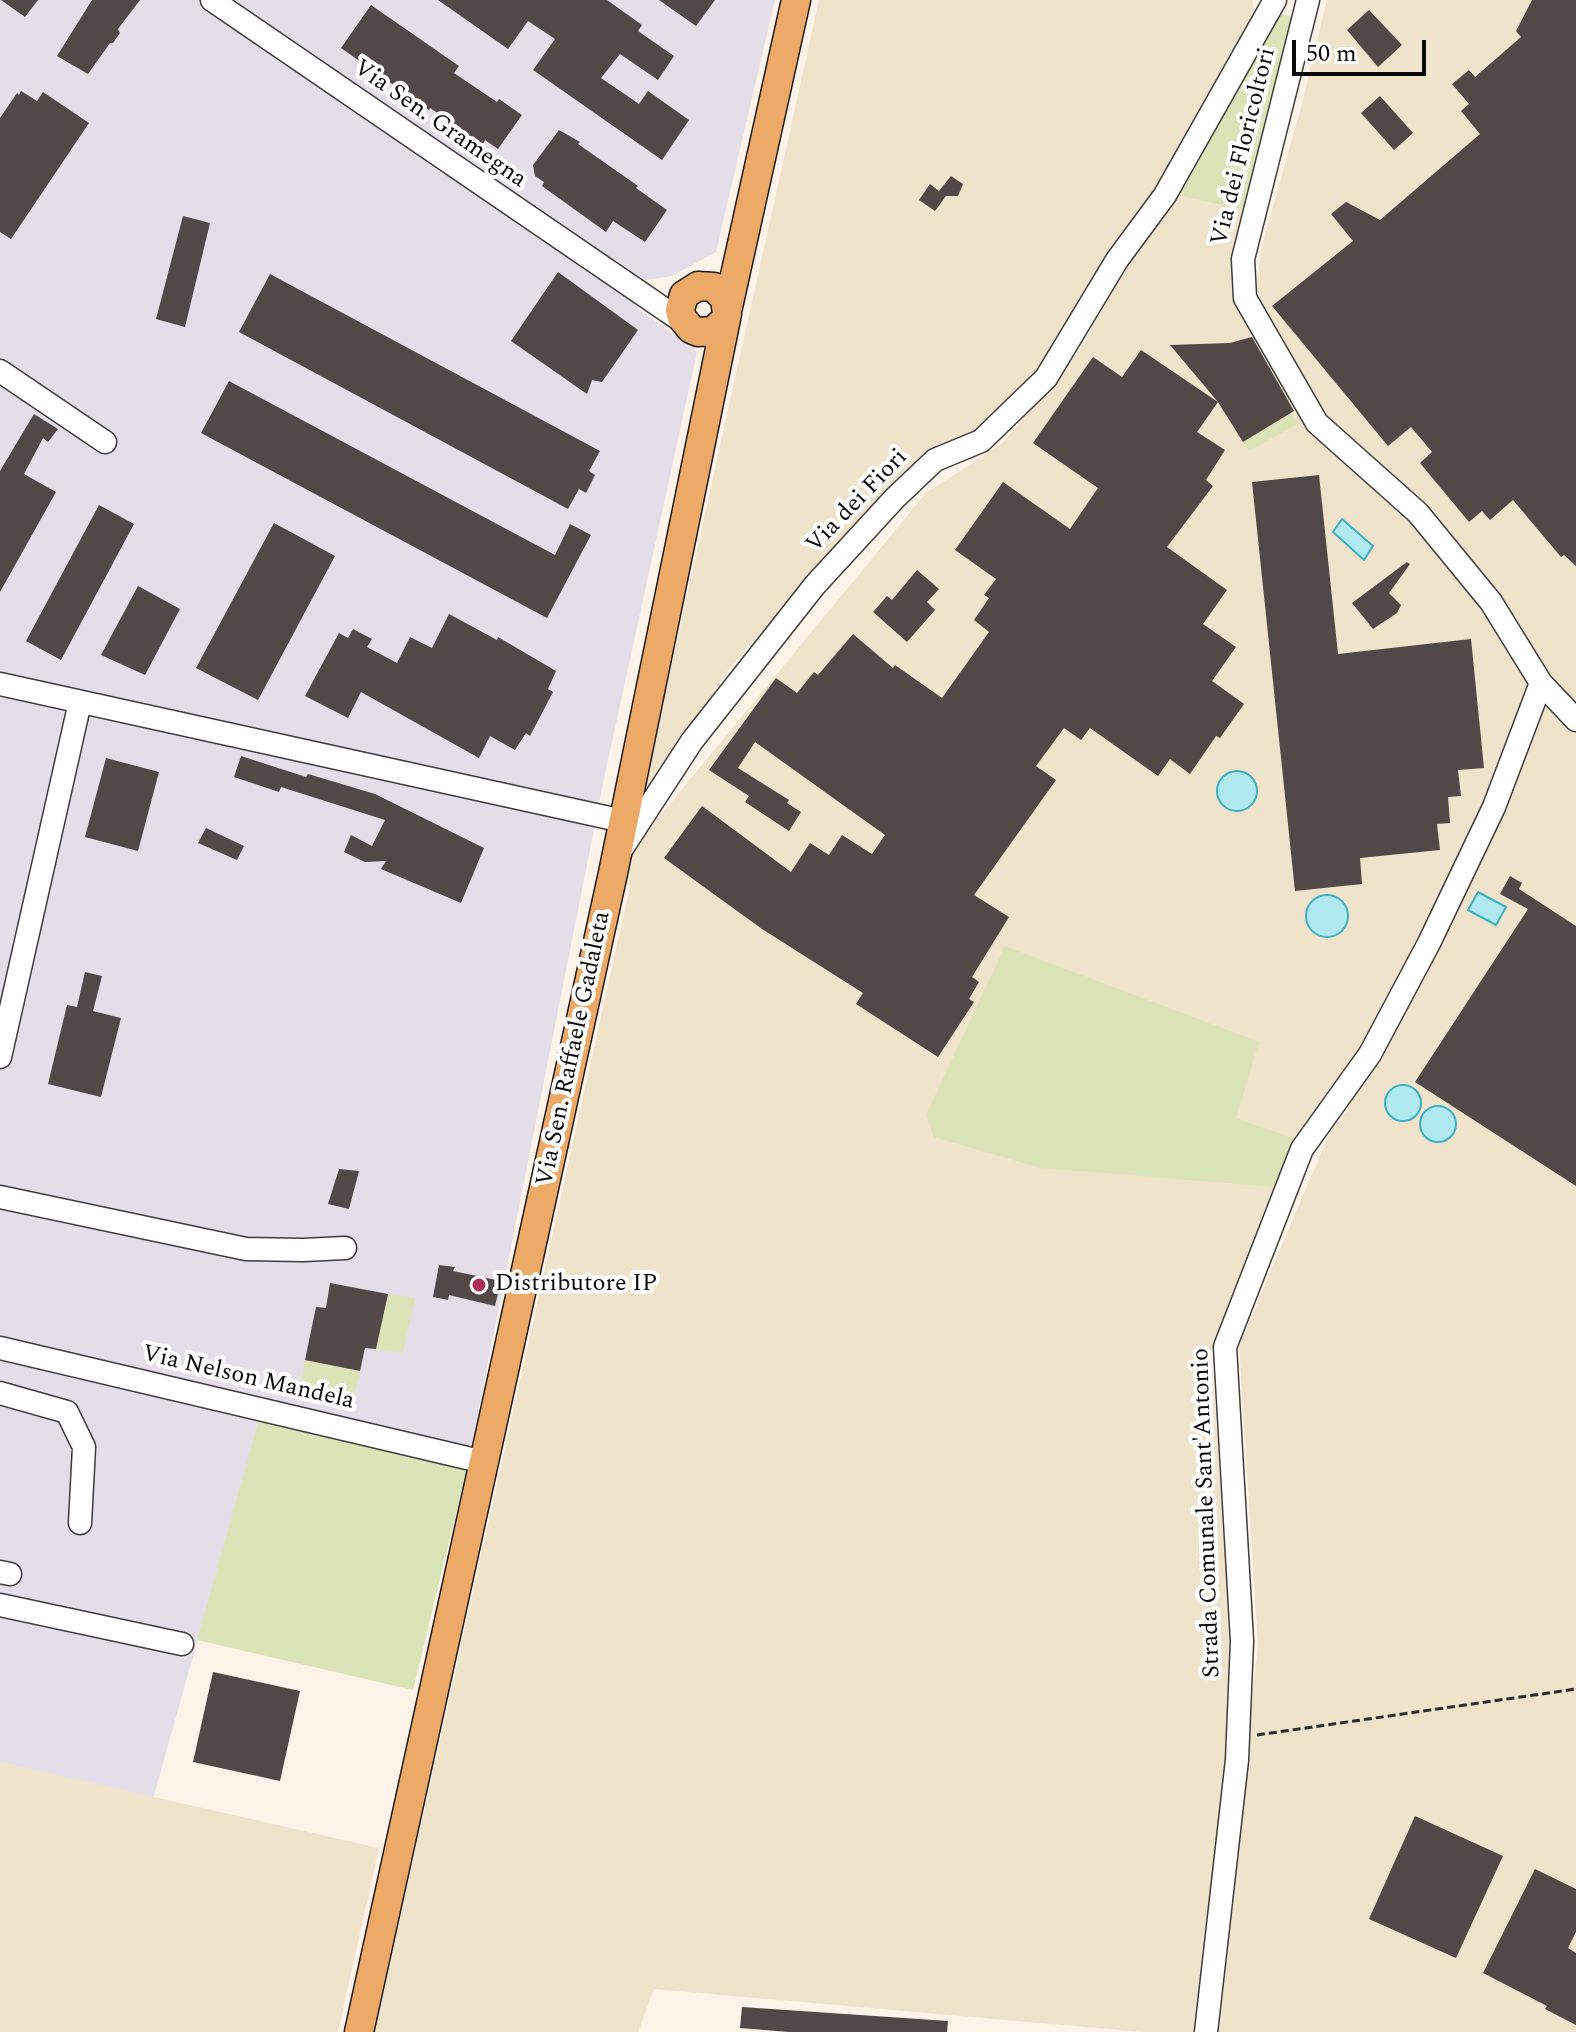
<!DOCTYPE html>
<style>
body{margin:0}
#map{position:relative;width:1576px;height:2032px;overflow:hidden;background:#fdf3e8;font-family:Spectral,serif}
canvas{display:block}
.scale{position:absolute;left:1292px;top:40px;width:134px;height:36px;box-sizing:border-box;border:4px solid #0a0a0a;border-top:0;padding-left:10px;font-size:24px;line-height:28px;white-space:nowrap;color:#0a0a0a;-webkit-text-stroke:6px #fff;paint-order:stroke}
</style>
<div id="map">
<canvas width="1576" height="2032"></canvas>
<div class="scale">50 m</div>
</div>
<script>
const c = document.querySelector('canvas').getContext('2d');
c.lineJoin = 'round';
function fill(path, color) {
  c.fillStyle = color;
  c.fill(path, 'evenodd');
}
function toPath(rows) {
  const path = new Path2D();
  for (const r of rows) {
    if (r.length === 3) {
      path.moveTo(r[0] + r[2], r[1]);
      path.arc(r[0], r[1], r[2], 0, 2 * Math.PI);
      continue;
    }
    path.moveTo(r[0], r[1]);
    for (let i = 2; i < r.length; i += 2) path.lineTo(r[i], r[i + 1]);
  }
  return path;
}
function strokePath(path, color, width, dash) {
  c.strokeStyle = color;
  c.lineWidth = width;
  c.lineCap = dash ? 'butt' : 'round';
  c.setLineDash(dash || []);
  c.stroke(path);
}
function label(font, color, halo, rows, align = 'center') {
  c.font = font + ' Spectral,serif';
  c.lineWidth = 8;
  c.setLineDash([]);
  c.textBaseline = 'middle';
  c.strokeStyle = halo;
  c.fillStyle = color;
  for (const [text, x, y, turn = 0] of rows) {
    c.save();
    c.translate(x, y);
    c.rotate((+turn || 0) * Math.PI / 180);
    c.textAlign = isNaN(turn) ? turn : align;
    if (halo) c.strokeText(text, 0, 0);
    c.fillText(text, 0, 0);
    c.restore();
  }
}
const industrial = toPath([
 [0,0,775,0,716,252,672,276,646,280,634,306,697,352,605,774,467,1468,260,1417,153,1799,0,1762]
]);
const farmland = toPath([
 [819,0,1252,0,1254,12,1151,201,1115,243,1069,325,1038,373,971,432,930,450,862,518,729,669,647,796,642,798],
 [1327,0,1576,0,1576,2032,1215,2032,1258,1646,1239,1346,1330,1132,1349,1109,1333,1094,1295,1139,1211,1351,1228,1593,1230,1745,1194,2032,1142,2032,654,1989,638,2032,375,2032,630,886,613,873,926,493,1003,443,1081,348,1125,265,1298,18,1235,263,1254,314,1261,249,1300,111],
 [0,1762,379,1848,338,2032,0,2032]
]);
const green = toPath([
 [1278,13,1298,18,1249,211,1177,195],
 [1292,413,1298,424,1249,451,1243,442],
 [1005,946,1259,1042,1236,1118,1295,1139,1276,1187,1040,1168,934,1137,926,1115],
 [388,1294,415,1298,403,1353,376,1349],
 [305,1360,360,1371,352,1406,299,1394],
 [260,1416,467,1468,413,1690,197,1640]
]);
const water = toPath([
 [1342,519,1373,546,1364,560,1333,532,1342,519],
 [1237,791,20],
 [1478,892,1506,907,1496,925,1468,910,1478,892],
 [1327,916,21],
 [1403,1103,18],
 [1438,1124,18]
]);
const building = toPath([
 [1,0,38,0,25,17],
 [92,0,140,0,118,29,120,33,113,43,110,43,88,74,57,56],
 [438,0,607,0,642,25,638,31,674,56,658,80,620,54,601,78,639,104,648,91,689,120,662,160,533,70,555,39,528,21,508,49],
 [659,0,715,0,696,26],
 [1532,0,1576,0,1576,566,1564,555,1561,557,1513,500,1490,520,1482,511,1469,522,1420,463,1432,452,1411,427,1388,446,1272,306,1353,241,1331,214,1346,202,1380,220,1480,134,1461,111,1469,104,1452,84,1469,70,1475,77,1521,37,1516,31],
 [371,5,459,66,454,73,497,102,499,99,522,115,498,149,485,140,482,146,470,139,468,133,430,108,429,110,341,48],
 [1369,10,1402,45,1378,67,1347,30],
 [21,91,37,101,43,92,89,123,11,239,0,232,0,118,17,93,19,95],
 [1380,96,1413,133,1394,150,1361,113],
 [559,130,580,142,578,144,638,186,636,188,667,210,645,242,613,221,606,232,542,186,544,182,535,176,533,165],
 [951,176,963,184,958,196,946,196,935,211,919,200,930,184,939,191],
 [183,216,210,223,185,327,156,319],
 [558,272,638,330,602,382,592,380,587,394,511,341],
 [270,274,600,451,589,471,595,475,586,493,579,489,568,509,239,332],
 [1252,337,1294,411,1243,442,1218,402,1170,345,1230,343],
 [1141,350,1218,402,1197,432,1225,450,1206,480,1213,486,1167,547,1227,590,1203,624,1236,647,1212,681,1244,704,1220,738,1216,736,1190,774,1170,759,1158,776,1090,728,1081,740,1064,728,1036,766,1056,780,974,895,1009,917,972,977,979,982,969,999,974,1002,938,1057,856,1004,863,993,762,929,664,858,702,806,791,872,810,843,829,855,842,835,872,854,885,835,755,742,738,768,789,800,787,803,801,812,789,831,745,802,749,796,709,770,776,678,797,693,814,672,818,675,853,634,893,668,895,665,942,698,989,632,974,620,989,598,984,595,996,579,955,550,1003,482,1070,529,1098,488,1033,443,1093,357,1122,377],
 [229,381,555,555,570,524,591,535,547,618,201,433],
 [34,414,58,429,48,442,43,438,24,474,56,492,0,592,0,471],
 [1319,475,1338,654,1471,639,1484,768,1458,770,1461,796,1448,797,1450,823,1437,824,1440,850,1360,858,1362,884,1295,891,1252,482],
 [99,505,134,524,61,660,26,641],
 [274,523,335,556,258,700,196,668],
 [1407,562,1410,564,1389,593,1401,605,1397,613,1373,629,1352,603],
 [917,570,939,589,927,602,935,610,907,642,873,612,887,596,892,600],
 [138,586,180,609,145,675,101,655],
 [449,614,497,640,498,637,556,671,548,689,553,692,530,736,526,733,515,750,490,736,479,758,361,692,348,718,305,696,339,633,348,638,353,629,372,639,367,647,397,663,410,637,432,648],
 [241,756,306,777,308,774,375,794,484,848,461,903,381,869,386,861,365,862,344,852,351,835,372,846,385,820,281,787,279,792,234,777],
 [106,758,159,772,138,851,85,837],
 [206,828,244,846,237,860,198,843],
 [1510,876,1522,883,1519,889,1576,926,1576,1186,1415,1082,1528,909,1500,894],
 [85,972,102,976,93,1011,121,1018,101,1097,48,1084,67,1005,77,1007],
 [339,1169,359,1171,349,1209,328,1204],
 [439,1265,455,1267,453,1271,501,1281,495,1306,449,1295,448,1300,433,1297],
 [330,1283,388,1294,376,1349,365,1348,360,1371,305,1360,316,1307,326,1308],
 [213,1672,300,1691,280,1781,193,1762],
 [1415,1816,1503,1856,1456,1958,1369,1919],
 [1535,1869,1576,1889,1576,1932,1568,1948,1576,1953,1576,2025,1545,2009,1547,2006,1483,1973],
 [742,2007,948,2021,947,2032,789,2032,740,2028]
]);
const path = toPath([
 [1257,1735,1576,1689]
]);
const minor = toPath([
 [212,0,686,324],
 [1308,0,1243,259,1245,298,1317,423,1418,513,1491,602,1541,683,1576,720],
 [0,371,105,442],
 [0,684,623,821],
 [621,850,692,741,815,585,895,498,935,460,981,441,1046,378,1117,260,1165,195,1275,0],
 [0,1057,80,702],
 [0,1197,246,1249,303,1250,345,1248],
 [0,1348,484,1462],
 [0,1393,67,1412,84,1447,80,1523],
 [0,1572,10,1574],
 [0,1605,182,1644],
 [1206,2032,1237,1760,1242,1641,1225,1347,1302,1149,1370,1054,1429,943,1494,807,1541,683]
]);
const major = toPath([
 [728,307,796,0],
 [359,2032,613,873,727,314,725,299,714,287,698,286,684,295,680,310,682,318,691,329,698,332,713,331,724,321]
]);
const markers = [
 [479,1285,8,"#ad2e56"]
];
const streetNames = [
 ["Via Sen. Gramegna",439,125,35],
 ["Via dei Floricoltori",1245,147,-76],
 ["Via dei Fiori",858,502,-46],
 ["Via Sen. Raffaele Gadaleta",575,1049,-78],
 ["Via Nelson Mandela",248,1379,13],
 ["Strada Comunale Sant'Antonio",1208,1513,-92]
];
const poiNames = [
 ["Distributore IP",495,1285]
];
fill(industrial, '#e4dee8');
fill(farmland, '#f0e3cb');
fill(green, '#dae4b6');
fill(water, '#b1e9f0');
strokePath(water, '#3eb0c1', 2);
fill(building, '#514847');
strokePath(minor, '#3d3d3d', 25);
strokePath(major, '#1b1b1b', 31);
strokePath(path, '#2c2c2c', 3, [8, 4]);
strokePath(minor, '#fff', 22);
strokePath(major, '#eda968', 28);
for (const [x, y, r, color] of markers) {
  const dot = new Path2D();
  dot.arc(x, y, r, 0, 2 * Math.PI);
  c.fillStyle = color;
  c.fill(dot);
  strokePath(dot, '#fff', 3);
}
label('24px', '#0a0a0a', '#fff', streetNames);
label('24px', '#0a0a0a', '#fff', poiNames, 'left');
</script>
